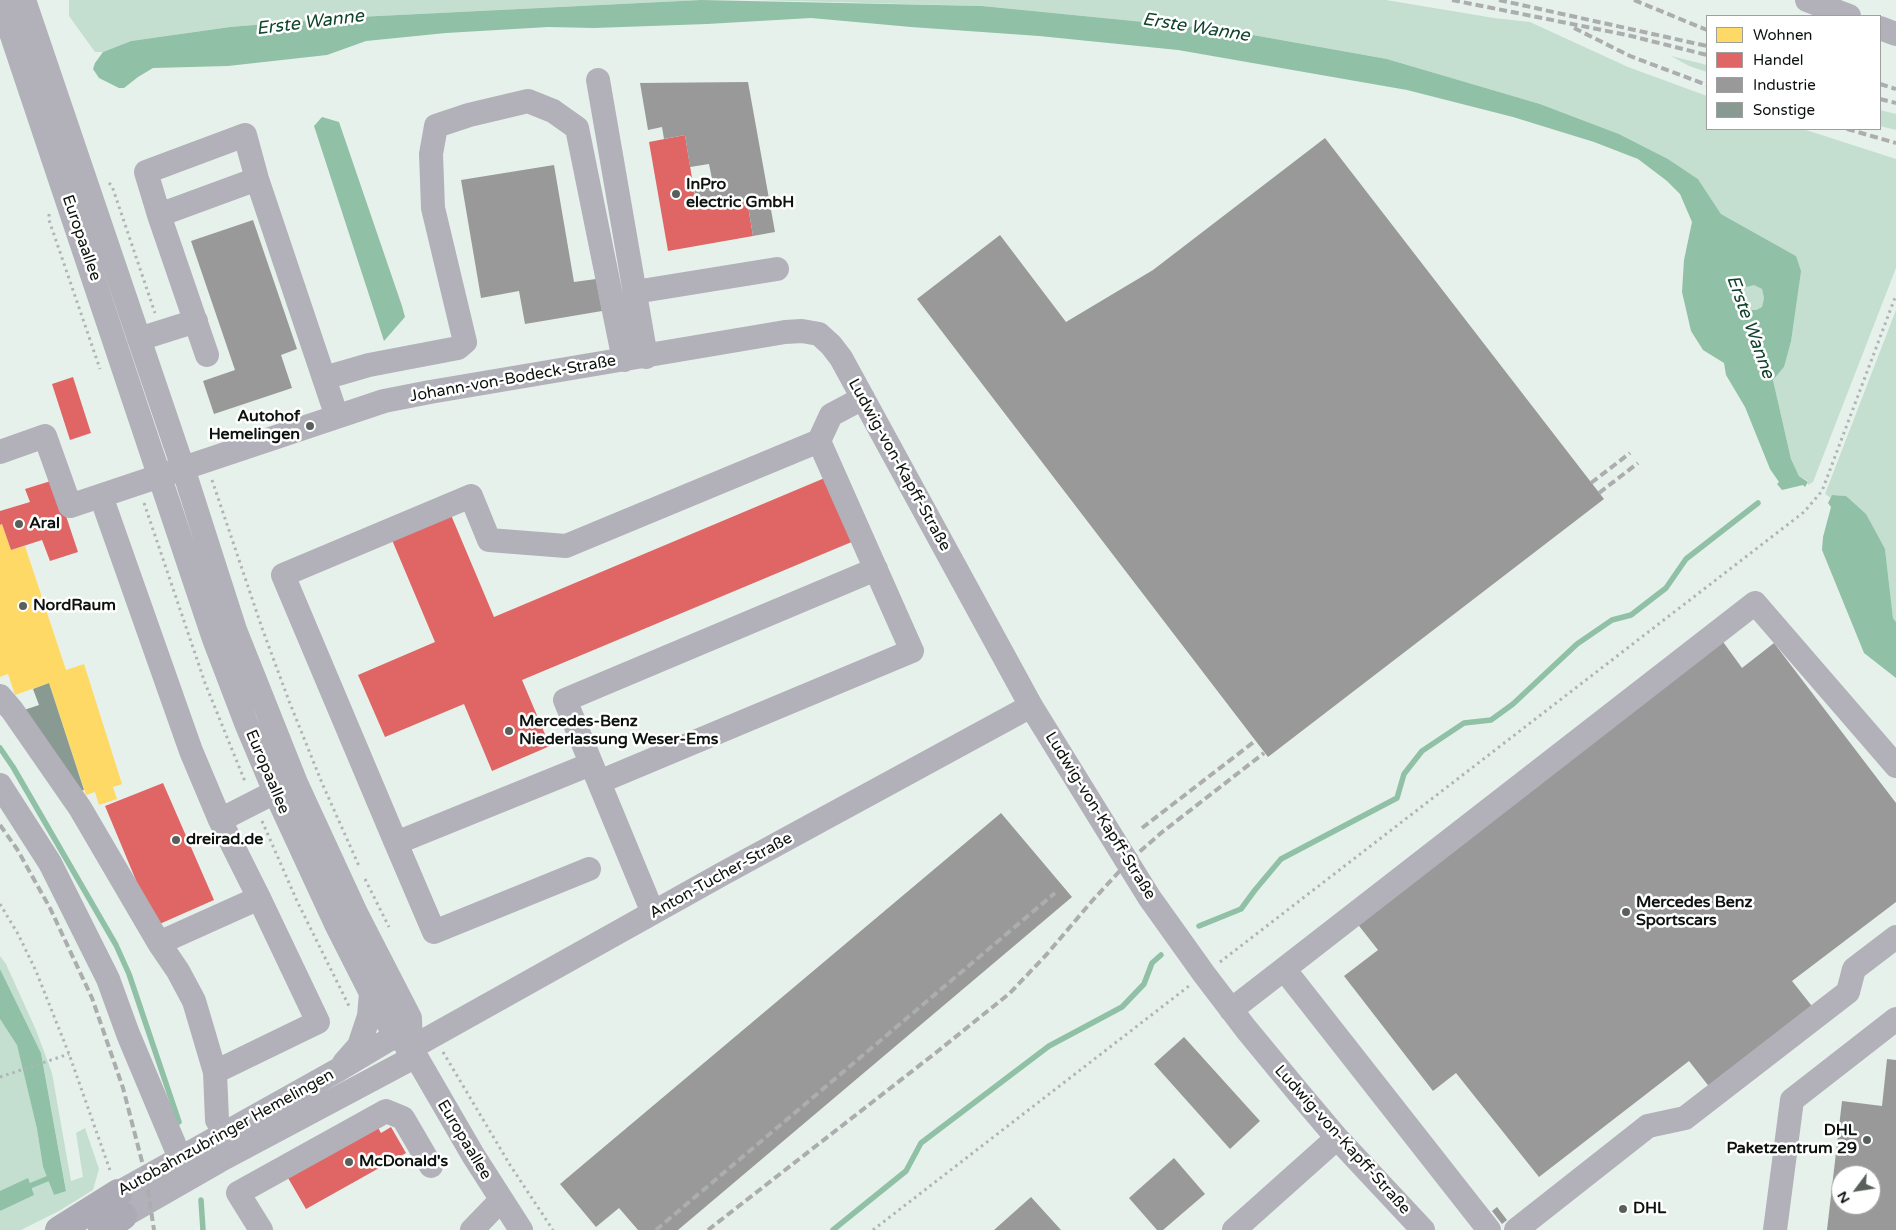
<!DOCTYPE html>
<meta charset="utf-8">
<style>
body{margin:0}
#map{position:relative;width:1896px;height:1230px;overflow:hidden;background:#e7f1eb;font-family:"Varela Round",sans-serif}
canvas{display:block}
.legend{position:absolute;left:1706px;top:15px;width:175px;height:115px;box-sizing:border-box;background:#fff;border:1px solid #9ea09f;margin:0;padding:6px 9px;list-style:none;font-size:15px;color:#0c120e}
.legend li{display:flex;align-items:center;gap:10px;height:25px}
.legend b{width:25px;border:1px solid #9ea09f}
.north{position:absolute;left:1831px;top:1165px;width:50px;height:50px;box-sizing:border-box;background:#fff;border:1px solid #9ea09f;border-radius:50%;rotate:239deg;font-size:14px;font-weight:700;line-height:20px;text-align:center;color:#0c120e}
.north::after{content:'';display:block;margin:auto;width:18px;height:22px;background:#59605b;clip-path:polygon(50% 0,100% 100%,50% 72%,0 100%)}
</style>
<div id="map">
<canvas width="1896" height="1230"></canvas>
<ul class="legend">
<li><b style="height:14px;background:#ffd966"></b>Wohnen</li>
<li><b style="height:14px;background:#e06666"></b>Handel</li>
<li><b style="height:14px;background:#999"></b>Industrie</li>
<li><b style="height:14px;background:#889a91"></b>Sonstige</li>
</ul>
<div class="north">N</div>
</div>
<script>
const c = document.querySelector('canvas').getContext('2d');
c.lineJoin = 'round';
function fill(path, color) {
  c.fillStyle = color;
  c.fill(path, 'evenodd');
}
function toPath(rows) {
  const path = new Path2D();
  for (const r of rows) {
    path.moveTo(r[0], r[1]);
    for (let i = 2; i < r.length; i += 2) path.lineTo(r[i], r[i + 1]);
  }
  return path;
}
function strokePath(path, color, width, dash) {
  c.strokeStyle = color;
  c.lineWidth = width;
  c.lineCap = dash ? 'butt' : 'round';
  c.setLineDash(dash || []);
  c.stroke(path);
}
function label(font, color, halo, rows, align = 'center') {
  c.font = font + ' "Varela Round",sans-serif';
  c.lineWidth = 5;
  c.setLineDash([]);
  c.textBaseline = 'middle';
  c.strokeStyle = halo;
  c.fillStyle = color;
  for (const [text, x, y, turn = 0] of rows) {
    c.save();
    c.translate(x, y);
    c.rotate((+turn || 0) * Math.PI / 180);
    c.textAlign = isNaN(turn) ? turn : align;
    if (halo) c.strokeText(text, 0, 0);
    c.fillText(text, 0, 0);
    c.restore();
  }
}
const green = toPath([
 [69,0,701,0,338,18,230,27,131,41,103,52,95,52,69,16],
 [754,0,1386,0,1494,18,1530,22,1628,67,1707,96,1707,129,1803,129,1896,159,1896,268,1813,482,1808,485,1808,481,1799,476,1791,459,1773,380,1784,367,1796,256,1721,214,1698,179,1668,159,1619,134,1540,104,1387,59,1225,30,982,6],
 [1671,56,1707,65,1707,72,1689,66],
 [1880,110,1896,114,1896,130,1880,126],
 [1754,284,1762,289,1764,298,1762,307,1756,310,1746,310,1739,289],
 [1896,310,1896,622,1893,618,1885,549,1846,496,1832,495,1831,498,1825,494],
 [0,956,6,964,36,1030,52,1073,71,1181,83,1177,76,1133,85,1128,99,1169,93,1190,59,1211,21,1230,0,1230,0,1019,17,1044,37,1129,43,1167,54,1195,66,1190,41,1053,0,969]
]);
const water = toPath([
 [701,0,982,6,1225,30,1387,59,1540,104,1619,134,1668,159,1698,179,1721,214,1796,256,1801,271,1791,341,1784,367,1773,380,1791,459,1799,476,1808,482,1805,487,1803,485,1782,490,1777,484,1779,482,1770,469,1745,407,1726,375,1724,363,1703,350,1691,331,1682,292,1684,260,1692,222,1680,194,1667,181,1638,159,1594,142,1513,117,1407,90,1178,50,1039,36,911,27,811,18,707,24,594,28,548,27,446,33,366,41,327,55,228,66,153,68,138,77,124,88,119,88,99,78,93,69,95,63,103,52,131,41,230,27,338,18],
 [1754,285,1762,289,1764,298,1762,307,1756,310,1747,310,1739,289],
 [322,117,339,122,402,306,405,317,384,341,314,126],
 [1832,495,1846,496,1866,514,1885,549,1893,618,1896,622,1896,678,1864,653,1822,550,1823,537,1831,507,1828,503],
 [0,969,41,1053,66,1191,54,1195,43,1167,37,1129,17,1045,0,1019],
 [28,1178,34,1195,0,1211,0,1191]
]);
const homes = toPath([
 [2,524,11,550,25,546,66,670,84,664,122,784,113,787,117,799,99,805,95,792,86,795,49,683,15,695,8,674,0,677,0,525]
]);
const shops = toPath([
 [685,135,697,209,747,200,753,236,668,251,649,142],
 [73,377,91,433,70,440,52,384],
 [827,477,854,541,522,680,550,746,492,771,464,704,385,737,358,675,435,642,392,540,451,515,494,617],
 [54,480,78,552,50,561,42,540,11,550,2,524,0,525,0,511,30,502,25,489],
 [163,783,214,900,155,926,105,806],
 [376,1124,381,1133,391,1127,406,1153,306,1209,288,1178]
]);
const industry = toPath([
 [748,82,775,232,753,236,747,200,697,209,694,187,713,184,709,164,690,167,685,135,664,139,662,127,648,130,640,83],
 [1325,138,1604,499,1268,757,917,299,1000,235,1066,322,1153,270],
 [554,165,574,282,596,279,602,311,525,324,519,291,481,298,461,180],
 [253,220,297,349,281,355,292,388,214,414,203,381,235,370,191,241],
 [1721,639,1742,668,1774,643,1896,803,1896,902,1792,981,1815,1010,1711,1089,1689,1061,1539,1177,1456,1073,1433,1091,1344,976,1378,950,1356,922],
 [1001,813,1072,897,678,1230,638,1230,619,1208,596,1227,560,1184],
 [1184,1037,1260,1121,1230,1149,1154,1064],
 [1887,1059,1896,1060,1896,1230,1827,1230,1842,1101,1882,1106],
 [1841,1175,1871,1175,1871,1205,1841,1205],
 [1174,1158,1205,1194,1163,1230,1157,1230,1129,1198],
 [1031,1197,1061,1230,994,1230],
 [1497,1207,1507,1220,1502,1224,1492,1211]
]);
const stream = toPath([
 [0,748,13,767,116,945,129,974,179,1122],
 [1199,926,1241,909,1255,890,1281,859,1397,798,1404,774,1422,751,1464,723,1491,720,1513,704,1577,644,1612,620,1631,615,1666,588,1686,559,1758,503],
 [25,1188,54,1176],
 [201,1200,203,1230],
 [833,1230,906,1171,921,1143,950,1121,1049,1046,1122,1007,1144,984,1152,963,1161,955]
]);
const building = toPath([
 [49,683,84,790,80,791,24,710,39,705,33,689]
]);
const path = toPath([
 [109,183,112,186,155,313],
 [49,214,49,220,100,369],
 [212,480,262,628,289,701,322,783,359,866],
 [144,503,205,683,246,784],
 [262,821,297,901,349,1006],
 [365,879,389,927],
 [0,904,18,934,36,971,69,1054,111,1173],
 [1220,962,1804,512,1822,491,1896,295],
 [443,1052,510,1165,553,1230],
 [0,1077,69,1054],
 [873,1230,1189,986]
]);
const minor = toPath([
 [0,0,214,639,246,723,275,792,336,924,371,993,395,1036,411,1048],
 [24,0,183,468,235,630,296,783,356,913,410,1018,411,1048,473,1155,521,1230],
 [1807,0,1849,16],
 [1880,28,1896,34],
 [598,80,646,357],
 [159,215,146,172,245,135,257,179,337,417],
 [635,292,777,269],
 [139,339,196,321],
 [207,355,159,215,257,179],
 [324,378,369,365,458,348,465,342,433,208,431,154,436,126,469,115,528,101,553,111,577,128,624,360],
 [0,452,45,436,70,506,384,401,430,392,785,332,802,331,819,334,831,345,841,358,1031,706,1149,897,1204,974,1246,1029,1298,1092,1337,1138,1423,1230],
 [101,496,191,751,220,820,259,898,318,1022,215,1072],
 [0,696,12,710,80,808,159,943],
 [591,764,396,843,283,575,471,496,489,540,566,546,819,441],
 [599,782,912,651,819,441,831,415,863,398],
 [0,785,50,863,108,979,128,1034,180,1158],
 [220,820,275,792],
 [396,843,434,932,589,869],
 [653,913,565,700,876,569],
 [1284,969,1755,603,1896,766],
 [1231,1010,1284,969,1489,1230],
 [411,1048,724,873,1031,706],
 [344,1063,359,1046,369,1016,371,993],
 [225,1133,217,1120,215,1072,194,1001,178,971,159,943,259,898],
 [118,1193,338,1070,395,1036],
 [123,1216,219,1161,405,1062,411,1048],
 [261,1230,238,1193,386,1111,403,1118,431,1166],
 [472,1230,501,1200],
 [1234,1230,1337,1138],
 [1516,1230,1648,1126,1685,1118,1848,992,1854,969,1896,937],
 [1775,1230,1792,1100,1896,1019]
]);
const highway = toPath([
 [59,1230,118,1193],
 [102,1230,123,1216]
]);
const rail = toPath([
 [1452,0,1627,35,1707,55],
 [1499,0,1707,46],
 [1634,0,1707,30],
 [1574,28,1630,56,1707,85],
 [1880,84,1896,89],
 [1880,99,1896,103],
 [1847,129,1896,143],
 [1591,483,1630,453],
 [1599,493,1638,463],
 [0,825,17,849,50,908,92,998,123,1088,146,1177,154,1230],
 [1142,828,1255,741],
 [656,1230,1055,893],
 [708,1230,938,1051,1010,993,1047,954,1092,901,1128,862,1161,833,1264,753]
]);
const markers = [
 [676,194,5,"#59605b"],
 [310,426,5,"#59605b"],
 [19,524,5,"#59605b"],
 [23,606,5,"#59605b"],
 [509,731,5,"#59605b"],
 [176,840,5,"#59605b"],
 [1626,912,5,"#59605b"],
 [1867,1140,5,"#59605b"],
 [349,1162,5,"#59605b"],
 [1623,1209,5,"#59605b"]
];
const poiNames = [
 ["InPro",686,185],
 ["electric GmbH",686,203],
 ["Autohof",300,417,"right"],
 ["Hemelingen",300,435,"right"],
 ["Aral",29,524],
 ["NordRaum",33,606],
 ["Mercedes-Benz",519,722],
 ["Niederlassung Weser-Ems",519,740],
 ["dreirad.de",186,840],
 ["Mercedes Benz",1636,903],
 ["Sportscars",1636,921],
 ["DHL",1857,1131,"right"],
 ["Paketzentrum 29",1857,1149,"right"],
 ["McDonald's",359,1162],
 ["DHL",1633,1209]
];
const streetNames = [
 ["Europaallee",81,238,71],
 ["Johann-von-Bodeck-Straße",513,379,-10],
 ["Ludwig-von-Kapff-Straße",899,465,61],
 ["Europaallee",267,772,67],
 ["Ludwig-von-Kapff-Straße",1100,816,58],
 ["Anton-Tucher-Straße",721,876,-29],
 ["Autobahnzubringer Hemelingen",226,1133,-29],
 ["Europaallee",464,1140,59],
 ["Ludwig-von-Kapff-Straße",1342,1140,48]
];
const waterNames = [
 ["Erste Wanne",310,23,-7],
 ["Erste Wanne",1196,28,9],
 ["Erste Wanne",1750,327,70]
];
fill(green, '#c4dfcf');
fill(water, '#90c0a5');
fill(homes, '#ffd966');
fill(shops, '#e06666');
fill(industry, '#999');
strokePath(stream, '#90c0a5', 5.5);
fill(building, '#889a91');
strokePath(path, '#b1b4b6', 3, [2.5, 4]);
strokePath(minor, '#b2b0b9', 24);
strokePath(highway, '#acaab4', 28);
strokePath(rail, '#abadaf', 4, [8, 4]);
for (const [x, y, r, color] of markers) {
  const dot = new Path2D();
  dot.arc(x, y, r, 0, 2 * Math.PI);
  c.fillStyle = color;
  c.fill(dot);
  strokePath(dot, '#fff', 2);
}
label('bold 16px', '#0c120e', '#fff', poiNames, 'left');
label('16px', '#0c120e', '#fff', streetNames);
label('italic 18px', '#10442c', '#fff', waterNames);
</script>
